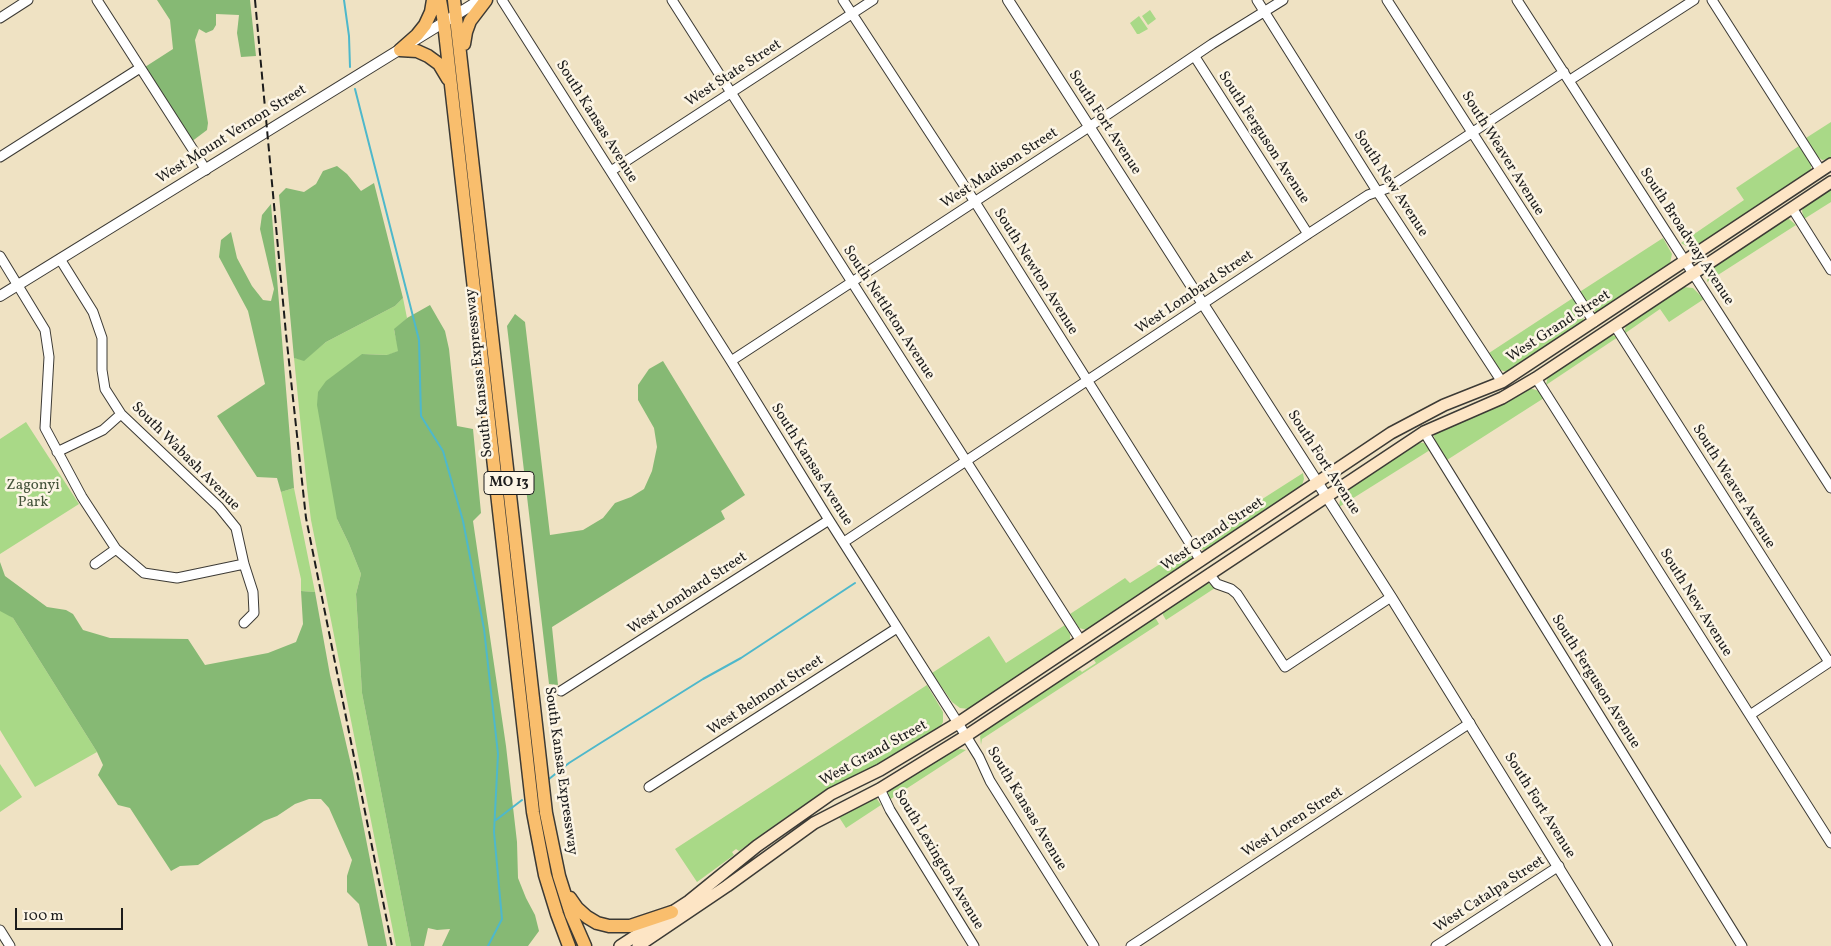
<!DOCTYPE html>
<style>
body{margin:0}
#map{position:relative;width:1831px;height:946px;overflow:hidden;background:#efe2c3;font-family:Vollkorn,serif}
canvas{display:block}
.scale{position:absolute;left:15px;top:908px;width:108px;height:22px;box-sizing:border-box;border:2px solid #1c1c1c;border-top:0;padding-left:6px;font-size:15px;line-height:18px;white-space:nowrap;color:#1c1c1c;-webkit-text-stroke:4px #fcf5e5;paint-order:stroke}
</style>
<div id="map">
<canvas width="1831" height="946"></canvas>
<div class="scale">100 m</div>
</div>
<script>
const c = document.querySelector('canvas').getContext('2d');
c.lineJoin = 'round';
function fill(path, color) {
  c.fillStyle = color;
  c.fill(path, 'evenodd');
}
function toPath(rows) {
  const path = new Path2D();
  for (const r of rows) {
    path.moveTo(r[0], r[1]);
    for (let i = 2; i < r.length; i += 2) path.lineTo(r[i], r[i + 1]);
  }
  return path;
}
function strokePath(path, color, width, dash) {
  c.strokeStyle = color;
  c.lineWidth = width;
  c.lineCap = dash ? 'butt' : 'round';
  c.setLineDash(dash || []);
  c.stroke(path);
}
function label(font, color, halo, rows, align = 'center') {
  c.font = font + ' Vollkorn,serif';
  c.lineWidth = 5;
  c.setLineDash([]);
  c.textBaseline = 'middle';
  c.strokeStyle = halo;
  c.fillStyle = color;
  for (const [text, x, y, turn = 0] of rows) {
    c.save();
    c.translate(x, y);
    c.rotate((+turn || 0) * Math.PI / 180);
    c.textAlign = isNaN(turn) ? turn : align;
    if (halo) c.strokeText(text, 0, 0);
    c.fillText(text, 0, 0);
    c.restore();
  }
}
const green = toPath([
 [1150,10,1156,19,1148,25,1142,16],
 [1139,16,1148,29,1139,34,1137,34,1130,23],
 [1831,122,1831,159,1822,160,1817,156,1806,138],
 [1799,146,1811,164,1811,169,1807,176,1699,246,1690,248,1681,243,1744,200,1736,188],
 [1831,187,1831,202,1804,219,1802,211,1804,206],
 [1789,219,1796,225,1707,282,1708,274,1713,266,1783,220],
 [1663,238,1672,254,1670,263,1666,268,1598,312,1592,311,1578,293],
 [1683,287,1693,288,1704,299,1669,322,1660,309,1624,334,1626,325,1673,292],
 [403,298,407,318,394,330,399,351,388,355,362,354,337,519,349,544,361,574,356,594,362,693,411,946,396,946,311,520,307,488,294,358,304,360,326,342,395,306],
 [1573,298,1584,316,1583,322,1507,372,1500,370,1489,353],
 [1612,335,1618,337,1546,385,1548,376,1609,336],
 [1530,388,1539,391,1544,398,1447,460,1435,440,1434,436,1436,431,1504,404],
 [26,422,79,504,0,554,0,439],
 [1416,442,1424,443,1430,450,1339,507,1341,493],
 [1303,473,1304,479,1301,488,1208,551,1200,549,1198,546,1195,542],
 [294,488,315,592,301,591,301,579,281,492],
 [1187,547,1192,557,1190,561,1087,630,1079,628,1070,614,1125,578,1130,583],
 [1207,582,1215,588,1166,620,1163,615,1163,610],
 [2,610,13,618,97,752,35,787,0,730,0,611],
 [1151,618,1156,619,1159,624,982,739,981,745,980,736,984,730,1059,678,1080,670,1082,672,1096,663,1094,660,1103,650],
 [1065,625,1070,632,1070,641,969,709,960,708,952,702,932,673,989,636,1006,663],
 [927,685,943,712,943,722,939,729,894,759,824,792,785,818,739,851,736,849,732,852,734,855,697,882,675,849],
 [961,749,966,750,889,800,888,792,893,787,952,750],
 [0,764,22,797,0,812],
 [871,797,877,799,881,805,846,828,837,814]
]);
const forest = toPath([
 [157,0,250,0,256,56,241,57,237,33,239,15,216,14,216,25,213,30,206,33,199,29,195,40,208,123,207,130,191,142,145,67,173,49,170,20],
 [337,166,347,174,361,191,374,183,403,298,395,306,326,342,304,361,294,358,279,195,286,188,304,192,316,184,323,171],
 [271,204,294,488,281,492,277,478,257,477,217,416,265,384,248,311,219,257,221,240,231,232,237,258,252,286,263,300,271,301,274,289,260,229,262,215],
 [430,305,445,331,449,349,457,426,473,429,481,513,473,521,506,746,517,842,518,878,526,898,535,915,539,931,528,946,442,946,450,929,437,930,428,928,424,946,411,946,362,693,356,594,361,574,349,544,337,519,317,405,318,392,326,381,362,354,387,355,398,351,394,329,407,318],
 [515,314,525,322,550,535,583,530,603,518,615,503,631,497,644,489,652,471,657,447,654,428,638,400,638,385,649,369,663,361,745,495,721,511,725,519,552,627,558,685,549,684,507,326],
 [0,562,5,576,47,607,66,610,73,614,83,630,110,638,188,639,205,665,268,653,296,642,303,624,301,591,315,592,330,675,353,773,387,946,368,946,359,904,347,892,347,876,352,860,329,808,321,799,309,799,295,804,277,816,264,821,198,865,180,866,171,871,130,808,118,805,98,775,103,765,97,752,13,618,0,611]
]);
const stream = toPath([
 [344,0,349,36,350,67],
 [355,89,419,340,421,416,443,451,463,521,484,629,498,754,494,832,502,919,488,946],
 [549,779,569,763,599,744,703,679,741,658,855,583],
 [496,820,522,800]
]);
const minor = toPath([
 [97,0,206,170],
 [502,0,731,361,829,520,958,723,979,757,990,781,1094,946],
 [672,0,1081,641],
 [843,0,975,202,1201,561],
 [1257,0,1377,191,1502,382],
 [1387,0,1594,322],
 [1517,0,1831,488],
 [1712,0,1821,171],
 [0,18,28,0],
 [1195,57,1308,234],
 [1570,80,1694,0],
 [0,157,140,68],
 [611,171,873,0],
 [1792,208,1831,270],
 [0,256,45,330,49,357,45,428,82,497,116,549,144,573,177,578,244,564],
 [60,259,93,312,102,338,102,370,105,389,121,414,219,507,236,528,244,564,253,592,254,613,244,623],
 [1615,326,1829,662],
 [731,361,1089,127,1212,44,1283,0],
 [1536,378,1831,843],
 [1424,432,1742,946],
 [57,452,103,430,121,414],
 [844,542,1308,234,1368,195,1388,188,1564,72],
 [95,564,116,549],
 [1209,574,1217,584,1231,589,1237,594,1285,667,1391,597],
 [561,691,829,520],
 [1750,715,1831,661],
 [649,787,897,628],
 [880,789,890,810,974,946],
 [0,930,10,946],
 [1131,946,1470,723],
 [1436,946,1559,866]
]);
const tertiary = toPath([
 [1008,0,1391,597,1607,946],
 [0,296,480,0]
]);
const secondary = toPath([
 [620,946,689,901,757,846,831,794,880,770,958,723,1391,433,1444,405,1502,382,1831,164],
 [638,946,727,886,814,823,880,789,966,736,1424,432,1502,398,1536,378,1831,182]
]);
const primary = toPath([
 [440,0,444,23,533,812,545,875,557,914,569,946],
 [454,0,546,813,559,876,571,914,585,946],
 [464,44,466,32,470,21,486,0],
 [400,50,417,51,428,56,439,64,448,79],
 [400,50,417,35,425,25,431,12,433,0],
 [570,898,577,908,587,917,597,923,609,926,630,926,672,912]
]);
const rail = toPath([
 [255,0,286,334,306,518,392,946]
]);
const shields = [
 [509,483,50]
];
const shieldNames = [
 ["MO 13",509,483]
];
const streetNames = [
 ["West State Street",734,74,-33],
 ["South Kansas Avenue",596,122,58],
 ["South Fort Avenue",1104,123,57],
 ["West Mount Vernon Street",232,135,-32],
 ["South Ferguson Avenue",1263,138,57],
 ["South Weaver Avenue",1502,154,58],
 ["West Madison Street",1000,169,-33],
 ["South New Avenue",1390,184,57],
 ["South Broadway Avenue",1686,237,57],
 ["South Newton Avenue",1035,272,58],
 ["West Lombard Street",1195,293,-34],
 ["South Nettleton Avenue",888,313,57],
 ["West Grand Street",1559,327,-33],
 ["South Kansas Expressway",480,373,-96],
 ["South Wabash Avenue",185,457,45],
 ["South Fort Avenue",1323,463,57],
 ["South Kansas Avenue",811,465,58],
 ["South Weaver Avenue",1733,487,58],
 ["West Grand Street",1213,535,-34],
 ["West Lombard Street",688,594,-33],
 ["South New Avenue",1695,603,58],
 ["South Ferguson Avenue",1595,682,58],
 ["West Belmont Street",766,696,-33],
 ["West Grand Street",874,754,-29],
 ["South Kansas Expressway",560,771,82],
 ["South Fort Avenue",1539,806,58],
 ["South Kansas Avenue",1026,809,59],
 ["West Loren Street",1293,823,-33],
 ["South Lexington Avenue",938,860,59],
 ["West Catalpa Street",1490,895,-33]
];
const parkNames = [
 ["Zagonyi",33,486],
 ["Park",33,503]
];
fill(green, '#a9d987');
fill(forest, '#86b974');
strokePath(stream, '#4eb8cb', 2);
strokePath(minor, '#3c3a35', 11);
strokePath(tertiary, '#3c3a35', 12);
strokePath(secondary, '#3c3a35', 14);
strokePath(primary, '#3c3a35', 15);
strokePath(minor, '#fff', 9);
strokePath(tertiary, '#fff', 10);
strokePath(secondary, '#fde5c5', 11);
strokePath(primary, '#f9be6d', 12);
strokePath(rail, '#1c1c1c', 2, [8, 4]);
for (const [x, y, w] of shields) {
  const box = new Path2D();
  box.roundRect(x - w / 2, y - 11.5, w, 23, 4);
  c.fillStyle = '#fcf5e5';
  c.fill(box);
  strokePath(box, '#1c1c1c', 1);
}
label('bold 14px', '#1c1c1c', null, shieldNames);
label('15px', '#1c1c1c', '#fcf5e5', streetNames);
label('15px', '#46553c', '#fcf5e5', parkNames);
</script>
